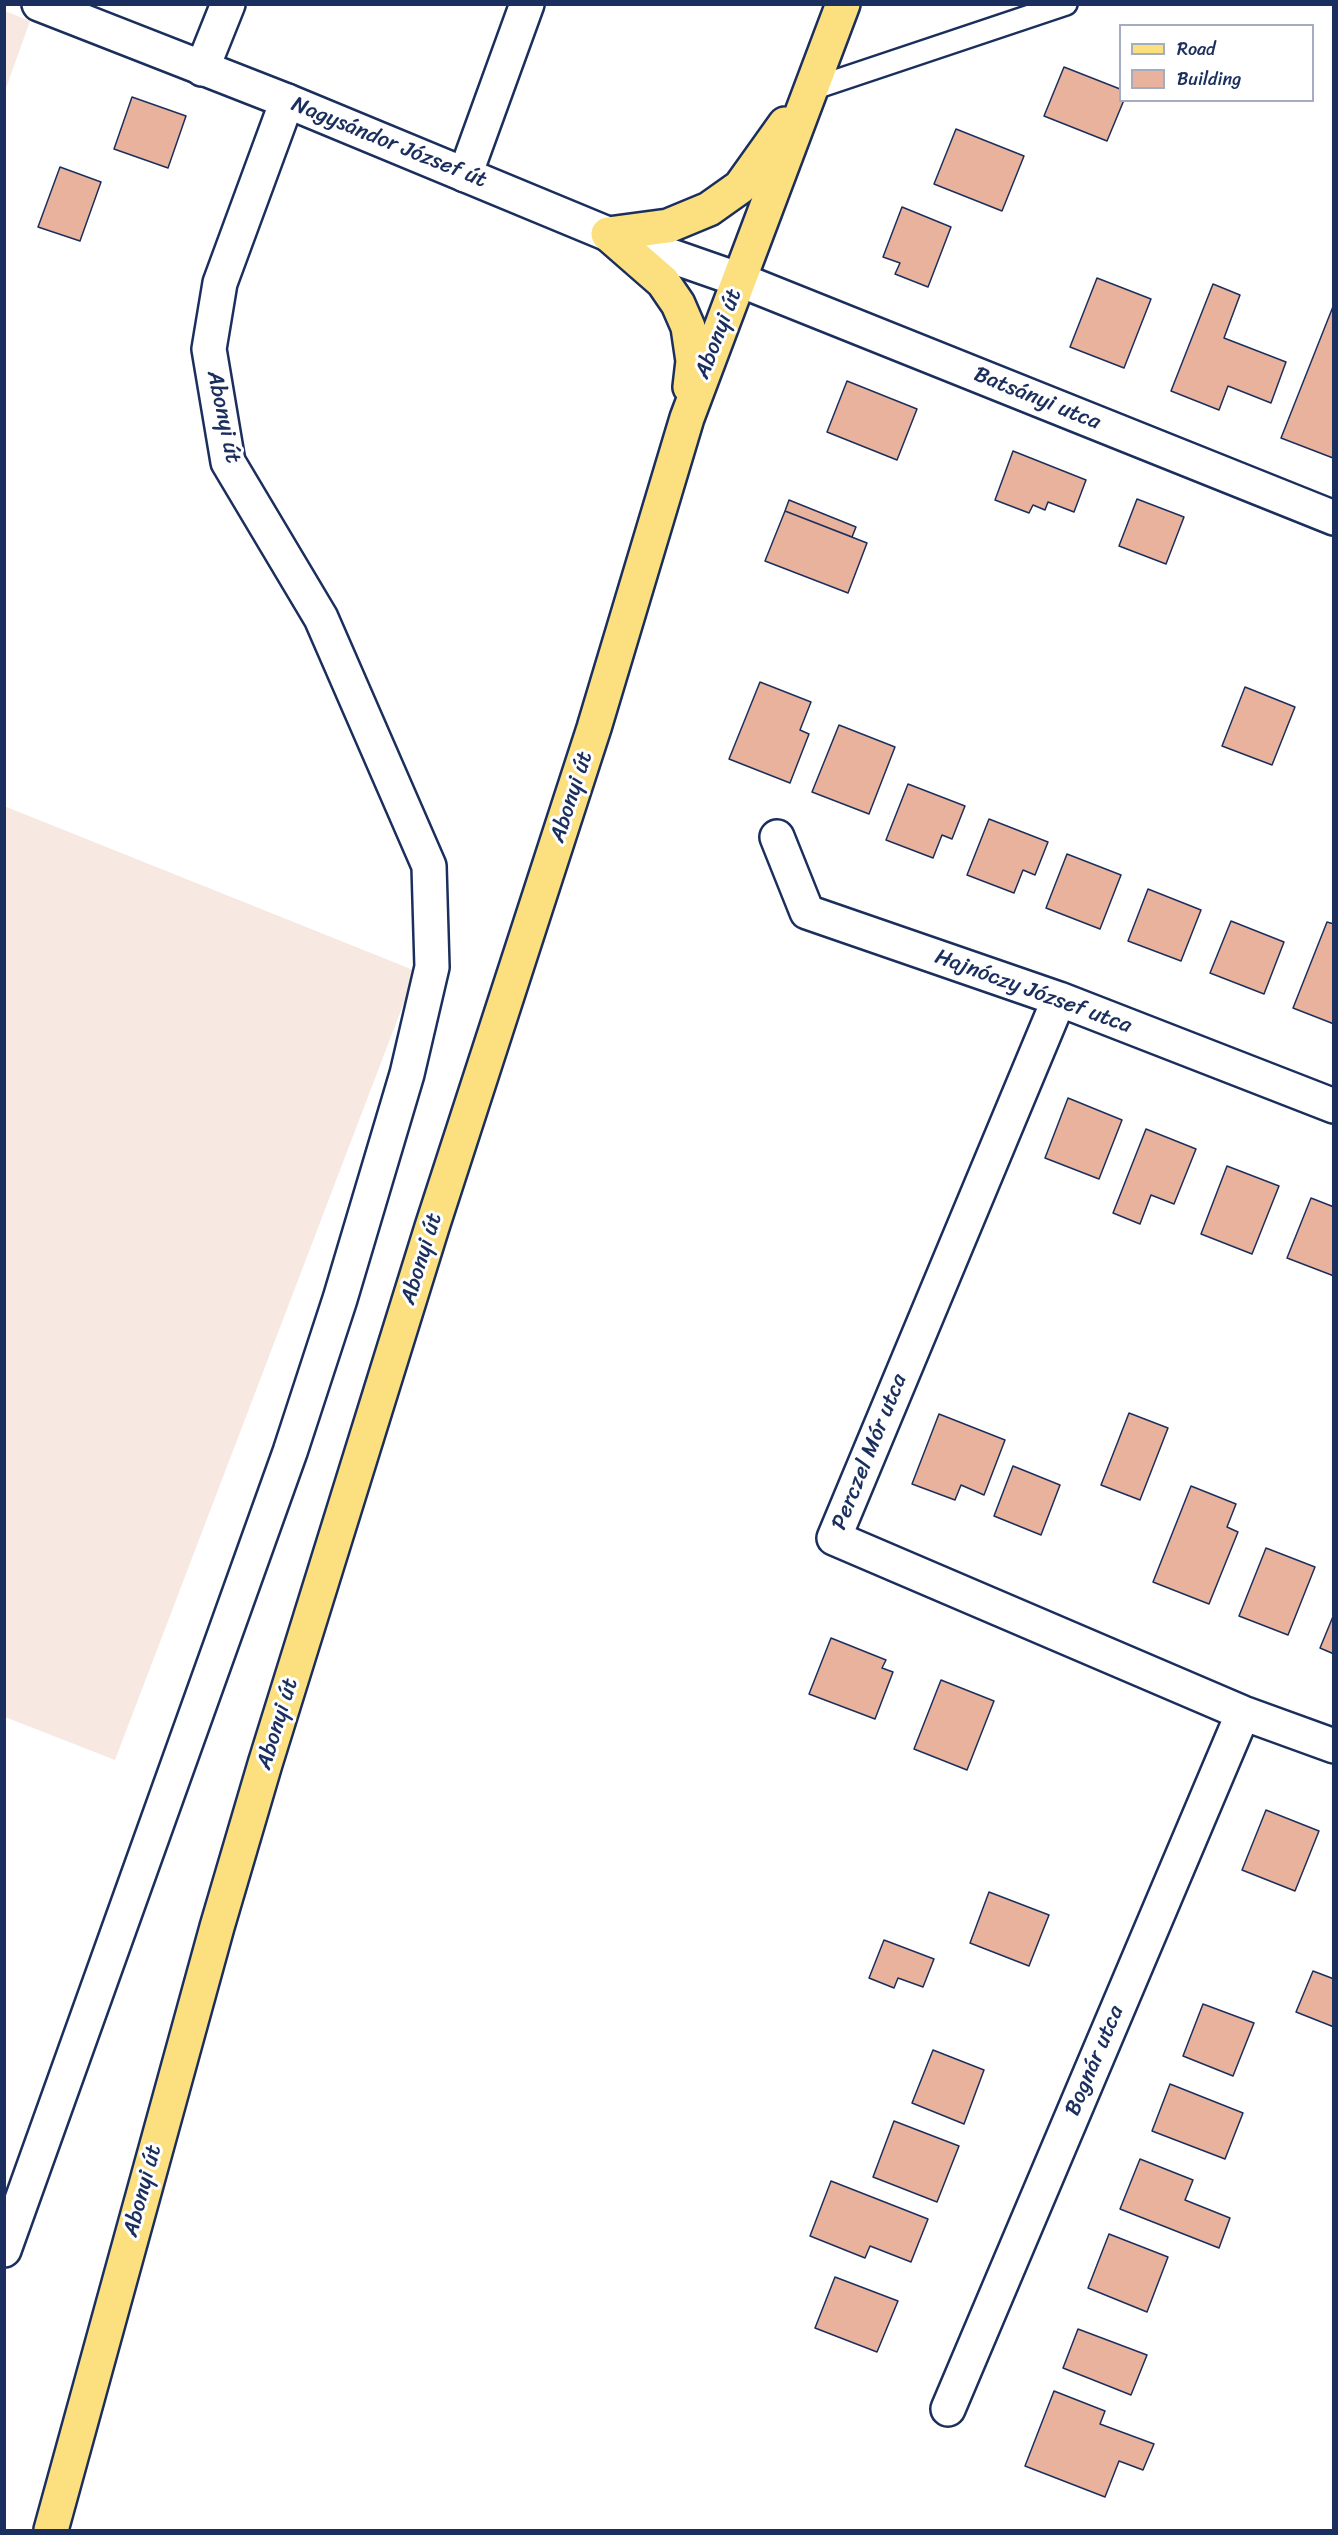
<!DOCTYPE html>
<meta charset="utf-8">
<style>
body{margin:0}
#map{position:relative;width:1338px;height:2535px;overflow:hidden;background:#fff;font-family:Sriracha,sans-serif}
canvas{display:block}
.frame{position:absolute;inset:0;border:6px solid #1b2f5e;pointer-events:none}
.legend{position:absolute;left:1119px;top:24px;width:195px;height:78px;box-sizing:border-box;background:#fff;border:2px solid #a4acbf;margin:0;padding:8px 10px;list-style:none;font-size:18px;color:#1b2f5e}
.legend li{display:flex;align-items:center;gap:12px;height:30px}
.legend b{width:30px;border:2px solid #a4acbf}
</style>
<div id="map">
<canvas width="1338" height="2535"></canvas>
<div class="frame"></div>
<ul class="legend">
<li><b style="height:8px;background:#fce080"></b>Road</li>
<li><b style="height:16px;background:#e8b29d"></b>Building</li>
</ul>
</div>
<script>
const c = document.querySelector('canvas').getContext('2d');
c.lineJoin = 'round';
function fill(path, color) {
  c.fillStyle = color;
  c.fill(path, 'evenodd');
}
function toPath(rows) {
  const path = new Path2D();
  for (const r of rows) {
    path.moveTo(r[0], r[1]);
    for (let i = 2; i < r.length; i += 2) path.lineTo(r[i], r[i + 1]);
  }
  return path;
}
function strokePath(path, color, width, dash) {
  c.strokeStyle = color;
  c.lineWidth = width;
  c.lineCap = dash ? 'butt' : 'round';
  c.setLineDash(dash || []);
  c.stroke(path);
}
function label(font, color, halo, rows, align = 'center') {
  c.font = font + ' Sriracha,sans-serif';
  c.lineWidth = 6;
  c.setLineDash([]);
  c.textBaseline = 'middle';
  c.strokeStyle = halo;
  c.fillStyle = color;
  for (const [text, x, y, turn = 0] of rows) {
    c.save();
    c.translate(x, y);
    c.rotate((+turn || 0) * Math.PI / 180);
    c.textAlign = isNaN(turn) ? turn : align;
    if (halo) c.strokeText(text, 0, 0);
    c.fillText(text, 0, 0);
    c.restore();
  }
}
const built = toPath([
 [5,11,30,21,5,91],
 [4,806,416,971,115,1760,5,1717]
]);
const building = toPath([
 [1064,67,1120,89,1120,100,1124,100,1107,141,1044,116,1064,67],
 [132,97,186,116,168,168,114,149,132,97],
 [956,129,1024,156,1002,211,934,184,956,129],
 [60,167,101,182,80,241,38,227,60,167],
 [902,207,951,227,928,287,895,274,900,263,883,257,902,207],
 [1097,278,1151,299,1124,368,1070,347,1097,278],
 [1213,284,1240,295,1224,338,1286,362,1271,403,1228,386,1219,410,1171,391,1213,284],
 [1334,304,1334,455,1333,458,1281,438,1334,304],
 [847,381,917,409,897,460,827,432,847,381],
 [1013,451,1086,480,1074,512,1048,502,1045,510,1033,505,1029,513,995,500,1013,451],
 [1137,499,1184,517,1166,564,1119,546,1137,499],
 [789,500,856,527,852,537,785,511,789,500],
 [785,511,867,543,848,593,765,561,785,511],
 [760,682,811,702,800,730,809,734,790,783,729,759,760,682],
 [1245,687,1295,707,1272,765,1222,746,1245,687],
 [839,725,895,747,869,814,812,792,839,725],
 [908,784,965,806,952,839,942,835,933,858,886,840,908,784],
 [989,819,1048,842,1035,875,1023,870,1014,893,967,875,989,819],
 [1067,854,1121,875,1100,929,1046,908,1067,854],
 [1148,889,1201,910,1181,961,1128,941,1148,889],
 [1231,921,1284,942,1264,994,1210,973,1231,921],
 [1327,922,1334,924,1334,1024,1293,1008,1327,922],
 [1068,1098,1122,1120,1099,1179,1045,1158,1068,1098],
 [1146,1129,1196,1149,1174,1204,1151,1195,1140,1224,1113,1213,1146,1129],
 [1227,1166,1279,1186,1252,1254,1201,1234,1227,1166],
 [1311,1198,1334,1207,1334,1276,1287,1258,1311,1198],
 [1129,1413,1168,1428,1140,1500,1101,1485,1129,1413],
 [939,1414,1005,1440,984,1495,961,1485,955,1500,912,1484,939,1414],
 [1013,1466,1060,1485,1041,1535,994,1516,1013,1466],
 [1191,1486,1236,1504,1227,1527,1238,1532,1209,1604,1153,1582,1191,1486],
 [1266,1548,1315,1567,1288,1635,1239,1616,1266,1548],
 [1334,1614,1334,1654,1320,1648,1334,1614],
 [831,1638,886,1660,882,1668,893,1672,875,1719,809,1694,831,1638],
 [941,1680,994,1701,967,1770,914,1749,941,1680],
 [1266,1810,1319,1831,1295,1891,1242,1870,1266,1810],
 [989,1892,1049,1915,1029,1966,970,1943,989,1892],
 [884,1940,934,1959,923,1987,898,1978,894,1988,869,1978,884,1940],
 [1313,1971,1334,1979,1334,2027,1296,2012,1313,1971],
 [1203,2004,1254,2023,1233,2076,1183,2056,1203,2004],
 [933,2050,984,2070,964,2124,912,2103,933,2050],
 [1170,2084,1243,2113,1225,2159,1152,2131,1170,2084],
 [894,2121,959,2146,937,2202,873,2177,894,2121],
 [1140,2159,1193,2180,1185,2200,1230,2218,1219,2248,1120,2209,1140,2159],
 [831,2181,928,2219,911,2262,870,2246,865,2258,810,2236,831,2181],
 [1109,2234,1168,2257,1147,2312,1088,2288,1109,2234],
 [835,2277,898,2301,877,2352,815,2328,835,2277],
 [1078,2329,1147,2355,1131,2395,1063,2368,1078,2329],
 [1054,2391,1105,2411,1100,2424,1154,2444,1143,2470,1119,2461,1105,2497,1025,2466,1054,2391]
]);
const service = toPath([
 [809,90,1066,4]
]);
const minor = toPath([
 [202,69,228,4],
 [465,175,527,4],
 [740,280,1334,518],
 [777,837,807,912,1059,999,1334,1106],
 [1059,999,834,1538,1243,1713,1334,1746],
 [4,2250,290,1452,340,1299,407,1074,432,967,429,866,321,618,228,462,209,349,220,283,287,101],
 [948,2409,1243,1713]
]);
const tertiary = toPath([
 [39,4,287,101,608,234,740,280]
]);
const primary = toPath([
 [608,234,668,226,709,209,740,187,785,124],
 [608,234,663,282,678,304,688,327,693,361,690,387],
 [51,2530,217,1927,265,1764,432,1227,594,728,687,418,843,4]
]);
const streetNames = [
 ["Nagysándor József út",389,143,22],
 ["Abonyi út",719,334,-69],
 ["Batsányi utca",1037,399,22],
 ["Abonyi út",223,417,78],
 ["Abonyi út",572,797,-72],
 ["Hajnóczy József utca",1033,992,20],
 ["Abonyi út",422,1259,-73],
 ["Perczel Mór utca",870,1452,-68],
 ["Abonyi út",278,1724,-73],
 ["Bognár utca",1095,2061,-67],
 ["Abonyi út",143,2191,-75]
];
fill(built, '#f8e8e2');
fill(building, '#e8b29d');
strokePath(building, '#1b2f5e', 1.5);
strokePath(service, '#1b2f5e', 26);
strokePath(minor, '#1b2f5e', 38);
strokePath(tertiary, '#1b2f5e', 38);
strokePath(primary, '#1b2f5e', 38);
strokePath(service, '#fff', 21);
strokePath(minor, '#fff', 33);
strokePath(tertiary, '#fff', 33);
strokePath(primary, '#fce080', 33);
label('22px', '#1b2f5e', '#fff', streetNames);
</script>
